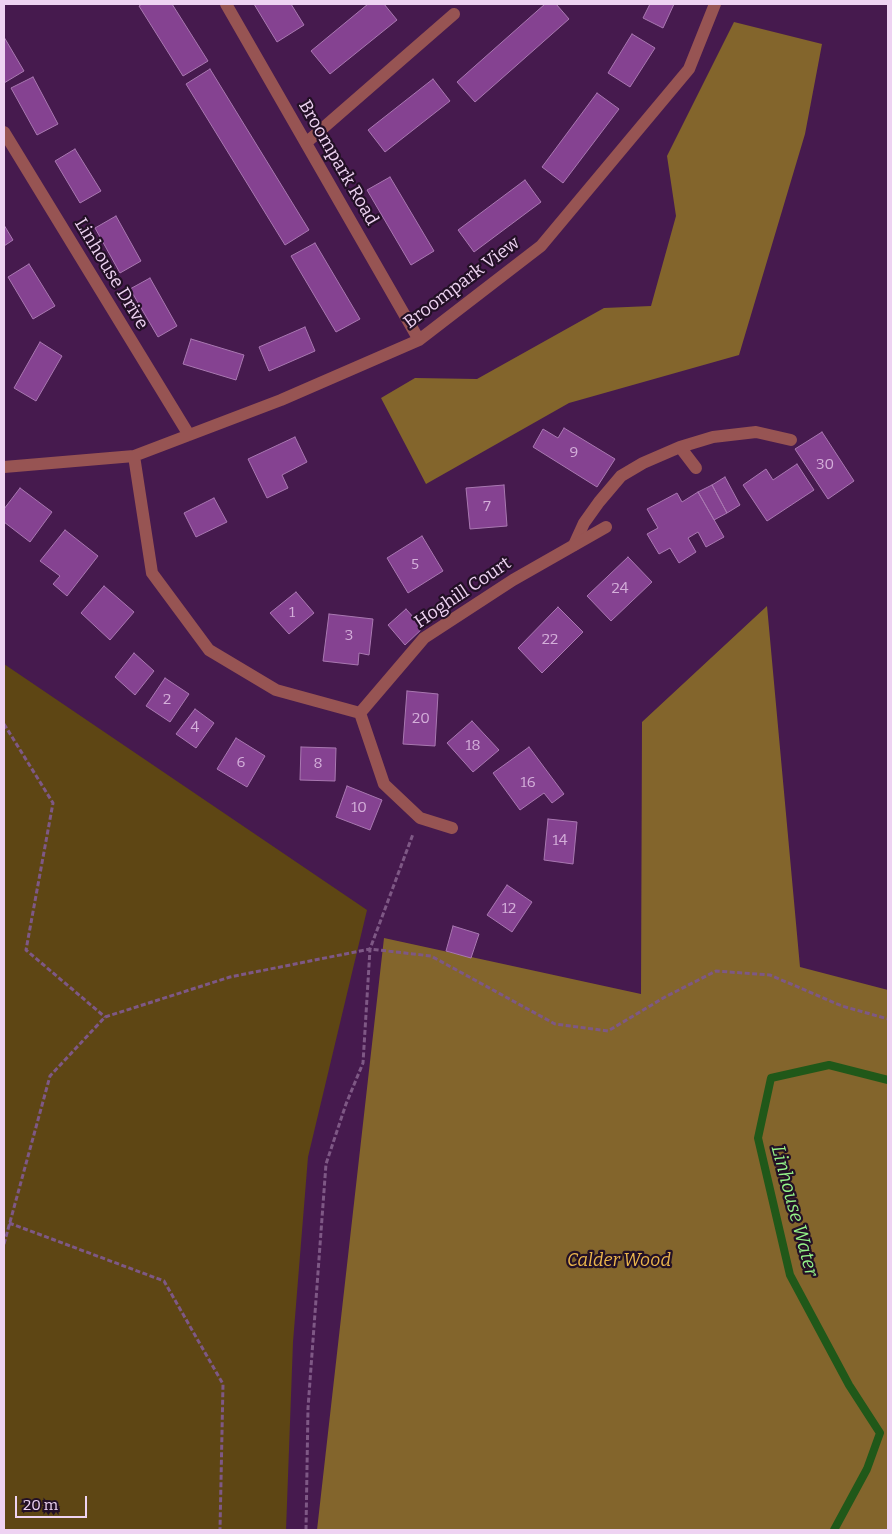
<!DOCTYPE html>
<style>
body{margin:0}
#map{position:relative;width:892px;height:1534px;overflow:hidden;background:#461a4e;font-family:Bitter,serif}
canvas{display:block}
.frame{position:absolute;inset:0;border:5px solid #eed3f2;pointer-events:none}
.scale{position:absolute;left:15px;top:1496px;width:72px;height:22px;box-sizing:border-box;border:2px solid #eed3f2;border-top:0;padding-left:6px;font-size:15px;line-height:18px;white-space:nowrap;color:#eed3f2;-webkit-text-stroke:4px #231026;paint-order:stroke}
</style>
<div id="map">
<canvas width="892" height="1534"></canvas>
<div class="frame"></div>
<div class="scale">20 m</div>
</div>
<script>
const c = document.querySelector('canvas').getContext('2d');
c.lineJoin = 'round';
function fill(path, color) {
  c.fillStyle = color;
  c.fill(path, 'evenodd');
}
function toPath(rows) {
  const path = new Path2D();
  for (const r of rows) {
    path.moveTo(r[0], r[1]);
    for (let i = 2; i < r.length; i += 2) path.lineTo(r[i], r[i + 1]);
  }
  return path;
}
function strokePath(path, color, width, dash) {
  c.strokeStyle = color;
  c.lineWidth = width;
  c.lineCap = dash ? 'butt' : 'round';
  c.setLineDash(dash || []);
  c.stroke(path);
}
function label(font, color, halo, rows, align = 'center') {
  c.font = font + ' Bitter,serif';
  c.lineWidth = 4.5;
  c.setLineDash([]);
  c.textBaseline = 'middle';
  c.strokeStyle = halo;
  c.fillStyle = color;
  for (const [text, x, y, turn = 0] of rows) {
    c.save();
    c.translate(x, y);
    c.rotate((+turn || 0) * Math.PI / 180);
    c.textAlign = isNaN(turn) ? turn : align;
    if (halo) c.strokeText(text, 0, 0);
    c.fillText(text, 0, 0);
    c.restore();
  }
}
const green = toPath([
 [4,664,367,910,308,1157,293,1342,286,1530,4,1530]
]);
const forest = toPath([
 [734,22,822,44,805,134,739,355,569,403,426,484,381,398,415,378,477,379,604,308,651,306,676,216,667,156],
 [767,606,800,967,888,990,888,1530,317,1530,384,938,641,994,642,722]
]);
const stream = toPath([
 [834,1530,867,1469,880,1433,849,1385,790,1275,758,1138,771,1078,829,1065,888,1080]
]);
const building = toPath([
 [142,4,172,4,208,61,183,76,139,6,142,4],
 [254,4,291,4,304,25,277,42,254,4],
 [368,4,384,4,397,20,330,74,311,51,368,4],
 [545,4,556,4,569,19,475,102,457,82,545,4],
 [650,4,674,4,663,28,643,18,650,4],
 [632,34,655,48,630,87,608,73,632,34],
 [4,37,24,71,4,83,4,37],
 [210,69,309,230,285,245,186,84,210,69],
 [33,77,58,124,37,135,11,88,33,77],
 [433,79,450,101,385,152,368,130,433,79],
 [597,93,619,109,563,183,542,167,597,93],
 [75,149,101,191,80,203,55,161,75,149],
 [390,177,434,251,411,265,367,190,390,177],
 [525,180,541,202,474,252,458,230,525,180],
 [116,216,141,261,120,273,95,228,116,216],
 [4,225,13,240,4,246,4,225],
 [315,243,360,319,336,332,291,256,315,243],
 [29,264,55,306,33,319,8,277,29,264],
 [150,278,177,326,158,337,130,289,150,278],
 [305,327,315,351,269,371,259,347,305,327],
 [191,339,244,355,236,380,183,364,191,339],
 [40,342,62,356,36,401,14,388,40,342],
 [564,428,615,459,597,487,533,447,543,429,558,438,564,428],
 [822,432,854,481,828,499,795,449,822,432],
 [295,437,307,462,282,475,288,488,267,498,248,459,295,437],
 [797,464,814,490,767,521,743,485,766,469,773,480,797,464],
 [725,477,740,505,727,513,712,485,725,477],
 [504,485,507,526,470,529,466,488,504,485],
 [712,485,727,513,714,520,698,492,712,485],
 [20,488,52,512,30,542,4,522,4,509,20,488],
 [698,492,724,537,706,547,698,532,688,538,696,552,679,563,670,548,659,554,647,534,658,528,647,509,677,493,682,502,698,492],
 [214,498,227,522,196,537,184,513,214,498],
 [65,530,98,556,67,596,53,584,60,576,40,561,65,530],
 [422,536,443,571,408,593,387,558,422,536],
 [628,557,652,582,611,621,587,596,628,557],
 [104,586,134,612,110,640,81,613,104,586],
 [296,592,314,613,289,634,270,613,296,592],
 [558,607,583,632,542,673,518,648,558,607],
 [406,609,423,628,405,645,388,625,406,609],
 [329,614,373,619,369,655,359,653,358,665,323,661,329,614],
 [134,653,154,671,135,695,115,677,134,653],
 [165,678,189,694,170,722,146,706,165,678],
 [407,691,438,694,435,746,403,744,407,691],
 [195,709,214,723,196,748,176,734,195,709],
 [472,721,499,750,473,772,447,743,472,721],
 [236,738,265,756,247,787,217,769,236,738],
 [301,747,336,748,335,781,300,780,301,747],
 [529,747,564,794,552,803,544,793,520,810,493,773,529,747],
 [347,786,382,800,370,830,336,817,347,786],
 [548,819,577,822,573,864,544,860,548,819],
 [507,885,532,902,512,932,487,915,507,885],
 [453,926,479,934,471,958,446,951,453,926]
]);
const path = toPath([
 [4,724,53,803,26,950,105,1017],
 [9,1223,164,1281,223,1384,220,1530],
 [4,1244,50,1076,105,1017,230,977,370,949,431,956,555,1024,608,1031,665,997,716,971,770,975,842,1006,888,1019],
 [306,1530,308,1408,326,1164,346,1104,363,1063,370,949,413,834]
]);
const lane = toPath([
 [680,447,696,468],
 [574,545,584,523,599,502,621,476,643,463,680,447,713,437,756,432,791,440]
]);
const street = toPath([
 [226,4,419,340],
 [4,132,189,435],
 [307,142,454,14],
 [134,456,152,573,209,650,276,690,360,713],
 [4,467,134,456,281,400,419,340,541,246,689,69,715,4],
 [452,828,420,818,384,784,360,713,424,638,513,580,606,527]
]);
const numberNames = [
 ["9",574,453],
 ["30",825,465],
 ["7",487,507],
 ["5",415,565],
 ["24",620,589],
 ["1",292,613],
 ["3",349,636],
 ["22",550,640],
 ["2",167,700],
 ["20",421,719],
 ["4",195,728],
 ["18",473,746],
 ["6",241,763],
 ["8",318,764],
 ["16",528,783],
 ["10",359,808],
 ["14",560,841],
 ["12",509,909]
];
const streetNames = [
 ["Broompark Road",338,163,60],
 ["Linhouse Drive",111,274,59],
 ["Broompark View",462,283,-37],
 ["Hoghill Court",463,593,-34]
];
const parkNames = [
 ["Calder Wood",619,1261]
];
const waterNames = [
 ["Linhouse Water",794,1211,75]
];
fill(green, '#5e4614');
fill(forest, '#83652c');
strokePath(stream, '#205819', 8);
fill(building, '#854291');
strokePath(building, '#a978b1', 1);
strokePath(path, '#7e5885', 3, [5, 2.5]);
strokePath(lane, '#975453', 12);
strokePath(street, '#975453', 12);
label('15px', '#d4afda', null, numberNames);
label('18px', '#eed3f2', '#231026', streetNames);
label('italic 18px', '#ecb64c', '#231026', parkNames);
label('italic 19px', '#95f589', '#231026', waterNames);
</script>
